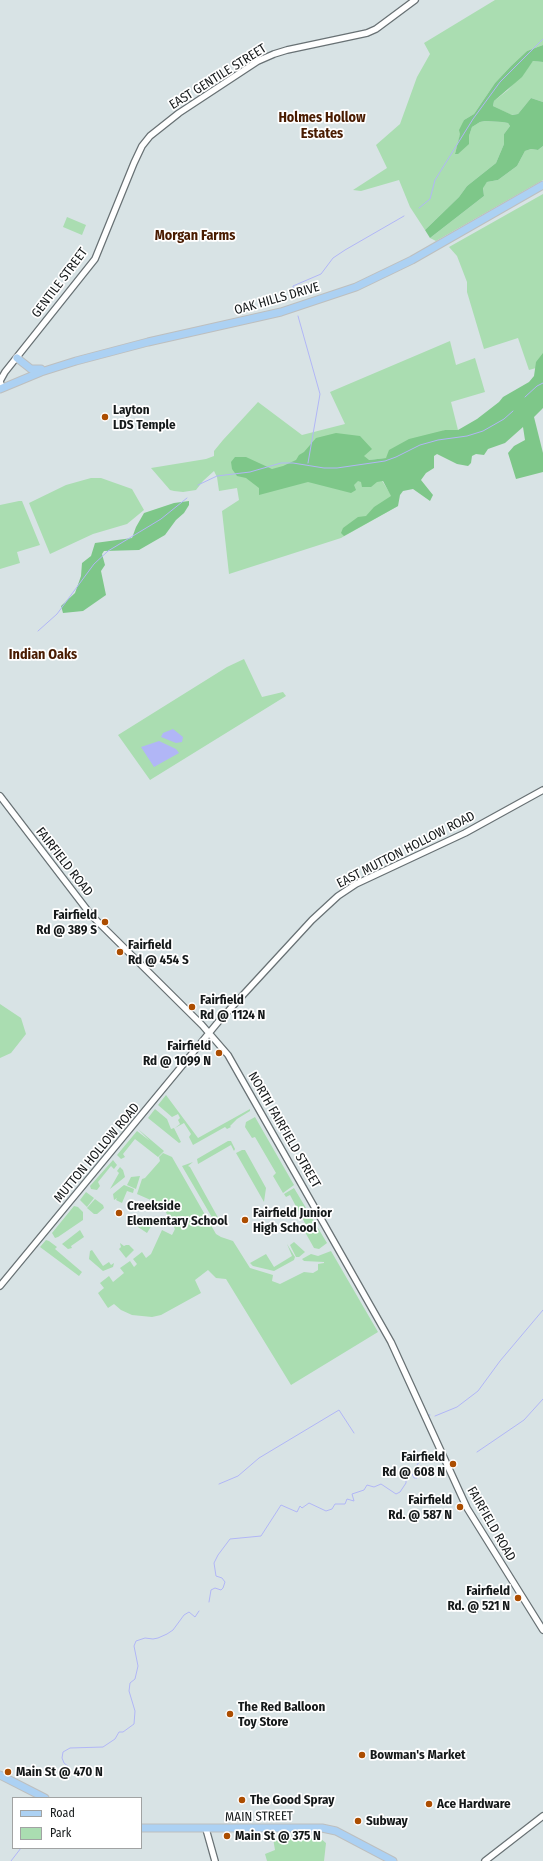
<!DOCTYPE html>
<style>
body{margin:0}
#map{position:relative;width:543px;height:1861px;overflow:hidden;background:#d8e3e5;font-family:"Fira Sans Condensed",sans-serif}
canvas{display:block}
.legend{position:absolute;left:12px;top:1797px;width:130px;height:52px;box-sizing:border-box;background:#fff;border:1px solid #a1a3a3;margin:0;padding:5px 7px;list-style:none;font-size:12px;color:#15191a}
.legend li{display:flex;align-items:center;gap:8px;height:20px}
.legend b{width:20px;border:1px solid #a1a3a3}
</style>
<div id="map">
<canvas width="543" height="1861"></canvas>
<ul class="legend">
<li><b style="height:5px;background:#acd1f3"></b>Road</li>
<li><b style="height:11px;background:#aaddb1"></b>Park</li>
</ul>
</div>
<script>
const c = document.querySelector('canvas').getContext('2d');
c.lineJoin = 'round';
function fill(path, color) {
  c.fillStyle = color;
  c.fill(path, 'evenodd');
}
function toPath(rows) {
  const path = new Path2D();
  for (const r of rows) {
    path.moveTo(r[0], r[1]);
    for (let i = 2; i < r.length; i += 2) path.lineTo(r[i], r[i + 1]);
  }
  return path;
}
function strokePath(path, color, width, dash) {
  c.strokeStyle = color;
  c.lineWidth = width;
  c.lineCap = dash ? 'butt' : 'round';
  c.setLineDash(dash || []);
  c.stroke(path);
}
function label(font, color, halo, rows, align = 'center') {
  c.font = font + ' "Fira Sans Condensed",sans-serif';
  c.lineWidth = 3.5;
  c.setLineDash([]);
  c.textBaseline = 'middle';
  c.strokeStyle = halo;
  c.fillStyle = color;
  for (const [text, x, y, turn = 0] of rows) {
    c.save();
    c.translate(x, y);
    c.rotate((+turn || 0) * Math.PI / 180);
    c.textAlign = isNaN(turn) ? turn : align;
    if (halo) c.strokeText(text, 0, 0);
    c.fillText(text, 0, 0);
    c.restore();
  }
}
const green = toPath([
 [495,0,543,0,543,45,527,51,511,66,495,83,474,114,464,120,455,154,469,136,472,127,480,122,485,121,502,122,508,123,510,126,504,134,504,144,496,163,467,186,459,197,425,230,410,207,399,180,361,191,353,190,387,168,376,145,400,124,417,77,430,54,424,43],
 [533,61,543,62,543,102,531,98,518,114,511,115,493,106,494,101,508,90],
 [543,146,543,180,436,241,430,238,484,196,483,187,487,182,498,180,517,166,525,151,531,149,538,150],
 [543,194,543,366,529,370,518,338,484,349,467,292,467,282,457,256,449,247],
 [67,217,86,225,82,235,63,227],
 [450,341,456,365,475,358,485,392,451,402,458,430,445,430,386,458,369,460,398,506,341,538,229,574,222,511,239,500,237,488,219,491,217,477,214,471,203,481,196,490,183,492,174,491,170,490,151,468,206,459,214,456,214,451,223,440,258,402,302,435,345,424,330,392],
 [91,478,101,478,132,489,144,510,127,524,93,534,50,554,29,503,66,485],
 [19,501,22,501,40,545,17,552,20,563,0,569,0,505],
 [244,659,262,697,283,692,286,696,150,780,118,735,227,667],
 [0,1004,21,1018,26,1034,11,1053,0,1058],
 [166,1095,198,1138,250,1109,250,1111,237,1119,230,1126,231,1127,227,1129,225,1127,193,1145,189,1137,191,1134,184,1123,175,1128,180,1124,178,1120,180,1118,178,1114,172,1117,158,1105],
 [155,1109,167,1119,171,1129,174,1128,181,1142,179,1143,148,1118],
 [255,1117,294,1185,283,1193,273,1176,276,1173,255,1137,252,1138,245,1127,246,1122],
 [138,1129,164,1151,158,1157,135,1139,123,1154,125,1157,121,1159,117,1155,137,1131,150,1141],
 [228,1141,231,1141,235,1149,234,1151,231,1145,198,1164,197,1159],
 [242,1150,245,1150,266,1188,264,1202,236,1153],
 [163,1153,172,1157,216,1234,221,1237,233,1241,250,1268,273,1275,272,1281,280,1284,304,1272,313,1273,318,1270,318,1264,324,1263,324,1262,304,1261,302,1259,311,1254,318,1256,331,1251,378,1332,291,1385,226,1279,216,1278,208,1270,195,1280,201,1293,161,1315,152,1317,132,1315,121,1310,114,1304,108,1308,98,1293,104,1288,100,1283,109,1276,113,1282,124,1273,120,1268,130,1261,134,1267,137,1264,133,1259,142,1252,146,1258,151,1254,162,1230,172,1235,175,1229,162,1205,137,1194,142,1179,145,1178,160,1161,159,1157],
 [113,1160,117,1165,114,1169,111,1166,98,1182,100,1186,97,1190,91,1189,90,1186],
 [193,1162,188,1166,190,1167,221,1223,217,1226,182,1166],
 [120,1167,123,1170,125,1177,110,1189,119,1173,117,1171],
 [140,1176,136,1189,127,1185,131,1177],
 [124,1185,134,1189,133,1193,127,1191,122,1203,116,1200,117,1198,114,1200,113,1194],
 [294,1188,327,1243,319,1249,314,1248,305,1232,308,1229,290,1195,286,1197,284,1194],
 [86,1192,94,1198,87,1207,80,1200],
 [95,1199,103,1205,104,1208,97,1214,94,1214,87,1208],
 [74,1206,78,1207,83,1212,83,1220,58,1237,55,1238,52,1233],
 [139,1219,152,1225,147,1233,138,1227,137,1223],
 [80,1230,84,1237,71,1246,72,1248,68,1249,62,1244],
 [46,1240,49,1241,57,1247,55,1249,82,1272,79,1276,40,1247],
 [294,1242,305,1252,299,1257,296,1257,290,1245],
 [120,1243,124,1246,126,1245,129,1245,134,1250,126,1258,119,1249,121,1247],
 [287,1244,295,1257,294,1260,274,1271,253,1266,250,1263,266,1254,274,1267,292,1256],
 [92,1250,103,1266,109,1262,111,1265,114,1263,113,1267,103,1271,89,1259,90,1251],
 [273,1838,320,1838,326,1843,324,1861,267,1861,265,1854,275,1850]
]);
const forest = toPath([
 [543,45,543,62,533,61,522,77,494,101,493,106,512,115,518,114,531,98,543,102,543,146,538,150,531,149,525,151,517,166,498,180,487,182,483,188,484,196,430,238,425,230,459,197,467,186,496,163,504,144,504,134,510,126,508,123,502,122,485,121,480,122,472,127,469,136,469,144,458,154,455,154,460,134,459,130,464,120,474,114,495,83,511,66,527,51],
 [543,353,543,408,534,417,543,453,543,472,516,479,508,453,514,446,525,440,523,427,505,443,488,449,484,455,476,454,472,456,471,463,468,466,457,464,437,454,434,456,434,468,426,473,421,480,433,495,430,501,413,489,403,491,400,495,398,506,344,536,341,533,343,528,358,517,366,516,374,507,391,496,383,481,377,482,371,487,362,487,361,482,358,481,354,485,356,490,351,493,308,482,259,495,259,488,246,478,237,476,232,469,231,462,235,457,246,457,272,469,283,466,296,460,299,455,304,452,316,438,336,433,360,436,372,449,364,456,369,460,386,458,389,450,409,439,445,430,458,430,477,419,499,402,503,397,529,382,534,376,536,362],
 [189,501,189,505,184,513,176,520,165,535,139,550,104,551,102,554,105,565,101,571,106,595,83,611,63,613,61,606,75,593,81,576,82,563,91,556,95,543,132,538,136,527,144,513,174,503]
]);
const water = toPath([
 [173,729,183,737,182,742,176,743,161,737,163,733],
 [159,741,176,749,179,753,154,767,141,747]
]);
const stream = toPath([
 [419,208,430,199,435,180,473,119,500,82,543,39],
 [293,294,293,286,321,274,333,258,345,250,404,216],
 [298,316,320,394,308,463],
 [525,397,537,386,543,383],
 [198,485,217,476,250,472,281,463,293,463,324,468,337,468,385,461,396,457,420,445,438,440,467,436,483,431,504,419,513,411],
 [38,631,57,614,94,564,108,551,161,519,187,498],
 [429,1415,430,1415],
 [435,1416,457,1407,478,1391,500,1361,543,1310],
 [477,1452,524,1420,543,1399],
 [219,1484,238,1476,259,1458,339,1410,354,1433],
 [209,1602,211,1590,215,1588,221,1590,223,1588,225,1582,222,1578,216,1576,214,1563,218,1555,230,1539,261,1536,281,1505,297,1512,300,1506,302,1508,309,1503,326,1511,332,1509,335,1504,345,1504,347,1499,354,1501,352,1494,364,1490,367,1485,374,1487,381,1484,396,1494,400,1492,406,1483,406,1476,408,1470,410,1470,414,1478,417,1478,417,1465,422,1458],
 [69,1778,71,1772,69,1767,64,1763,62,1758,63,1752,70,1748,103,1747,115,1739,119,1732,123,1732,134,1724,135,1711,129,1691,130,1683,135,1679,138,1666,134,1646,136,1641,145,1638,153,1639,158,1638,167,1634,173,1630,184,1615,189,1612,195,1617,199,1611],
 [11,1861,21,1848]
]);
const minor = toPath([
 [2,388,0,381,5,372,95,259,134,163,142,146,150,136,179,113,258,61,274,54,287,50,367,33,376,29,415,0],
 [0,796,91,915,202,1025,228,1055,391,1342,467,1508,543,1630],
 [0,1286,219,1021,312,920,338,896,356,884,465,833,543,790],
 [206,1829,215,1861],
 [485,1861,543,1816]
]);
const major = toPath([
 [17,358,31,369,41,369],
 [0,389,41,372,76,361,148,342,281,312,356,287,412,260,543,185],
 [0,1775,45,1798],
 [141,1828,322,1828,336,1831,393,1861]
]);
const markers = [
 [105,417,4,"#ac4d00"],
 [105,922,4,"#ac4d00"],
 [120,952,4,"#ac4d00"],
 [192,1007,4,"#ac4d00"],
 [219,1053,4,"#ac4d00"],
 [119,1213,4,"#ac4d00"],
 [245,1220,4,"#ac4d00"],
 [453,1464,4,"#ac4d00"],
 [460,1507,4,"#ac4d00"],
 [518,1598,4,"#ac4d00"],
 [230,1714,4,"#ac4d00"],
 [362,1755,4,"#ac4d00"],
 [8,1772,4,"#ac4d00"],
 [242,1800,4,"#ac4d00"],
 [429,1804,4,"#ac4d00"],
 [358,1821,4,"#ac4d00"],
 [227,1836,4,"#ac4d00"]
];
const streetNames = [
 ["EAST GENTILE STREET",218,77,-32],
 ["GENTILE STREET",60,283,-53],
 ["OAK HILLS DRIVE",277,299,-16],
 ["EAST MUTTON HOLLOW ROAD",406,850,-27],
 ["FAIRFIELD ROAD",64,862,52],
 ["NORTH FAIRFIELD STREET",284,1130,60],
 ["MUTTON HOLLOW ROAD",97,1153,-50],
 ["FAIRFIELD ROAD",491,1524,60],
 ["MAIN STREET",259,1817,-1]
];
const poiNames = [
 ["Layton",113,410],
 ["LDS Temple",113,425],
 ["Fairfield",97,915,"right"],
 ["Rd @ 389 S",97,930,"right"],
 ["Fairfield",128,945],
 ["Rd @ 454 S",128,960],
 ["Fairfield",200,1000],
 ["Rd @ 1124 N",200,1015],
 ["Fairfield",211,1046,"right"],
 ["Rd @ 1099 N",211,1061,"right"],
 ["Creekside",127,1206],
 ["Elementary School",127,1221],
 ["Fairfield Junior",253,1213],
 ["High School",253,1228],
 ["Fairfield",445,1457,"right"],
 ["Rd @ 608 N",445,1472,"right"],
 ["Fairfield",452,1500,"right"],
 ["Rd. @ 587 N",452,1515,"right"],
 ["Fairfield",510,1591,"right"],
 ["Rd. @ 521 N",510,1606,"right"],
 ["The Red Balloon",238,1707],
 ["Toy Store",238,1722],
 ["Bowman's Market",370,1755],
 ["Main St @ 470 N",16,1772],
 ["The Good Spray",250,1800],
 ["Ace Hardware",437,1804],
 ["Subway",366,1821],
 ["Main St @ 375 N",235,1836]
];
const neighbourhoodNames = [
 ["Holmes Hollow",322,118],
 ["Estates",322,134],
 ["Morgan Farms",195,236],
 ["Indian Oaks",43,655]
];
fill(green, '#aaddb1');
fill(forest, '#7ec789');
fill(water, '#b1b6f6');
strokePath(stream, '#b1b6f6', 1);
strokePath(minor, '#687174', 8);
strokePath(major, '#bdbfbf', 9);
strokePath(minor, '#fff', 5.5);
strokePath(major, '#acd1f3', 7);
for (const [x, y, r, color] of markers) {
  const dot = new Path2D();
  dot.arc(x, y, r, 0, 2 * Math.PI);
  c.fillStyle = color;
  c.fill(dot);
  strokePath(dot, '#fff', 1.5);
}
label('13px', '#15191a', '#fff', streetNames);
label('bold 13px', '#15191a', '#fff', poiNames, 'left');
label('bold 14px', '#491b00', '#fff', neighbourhoodNames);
</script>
